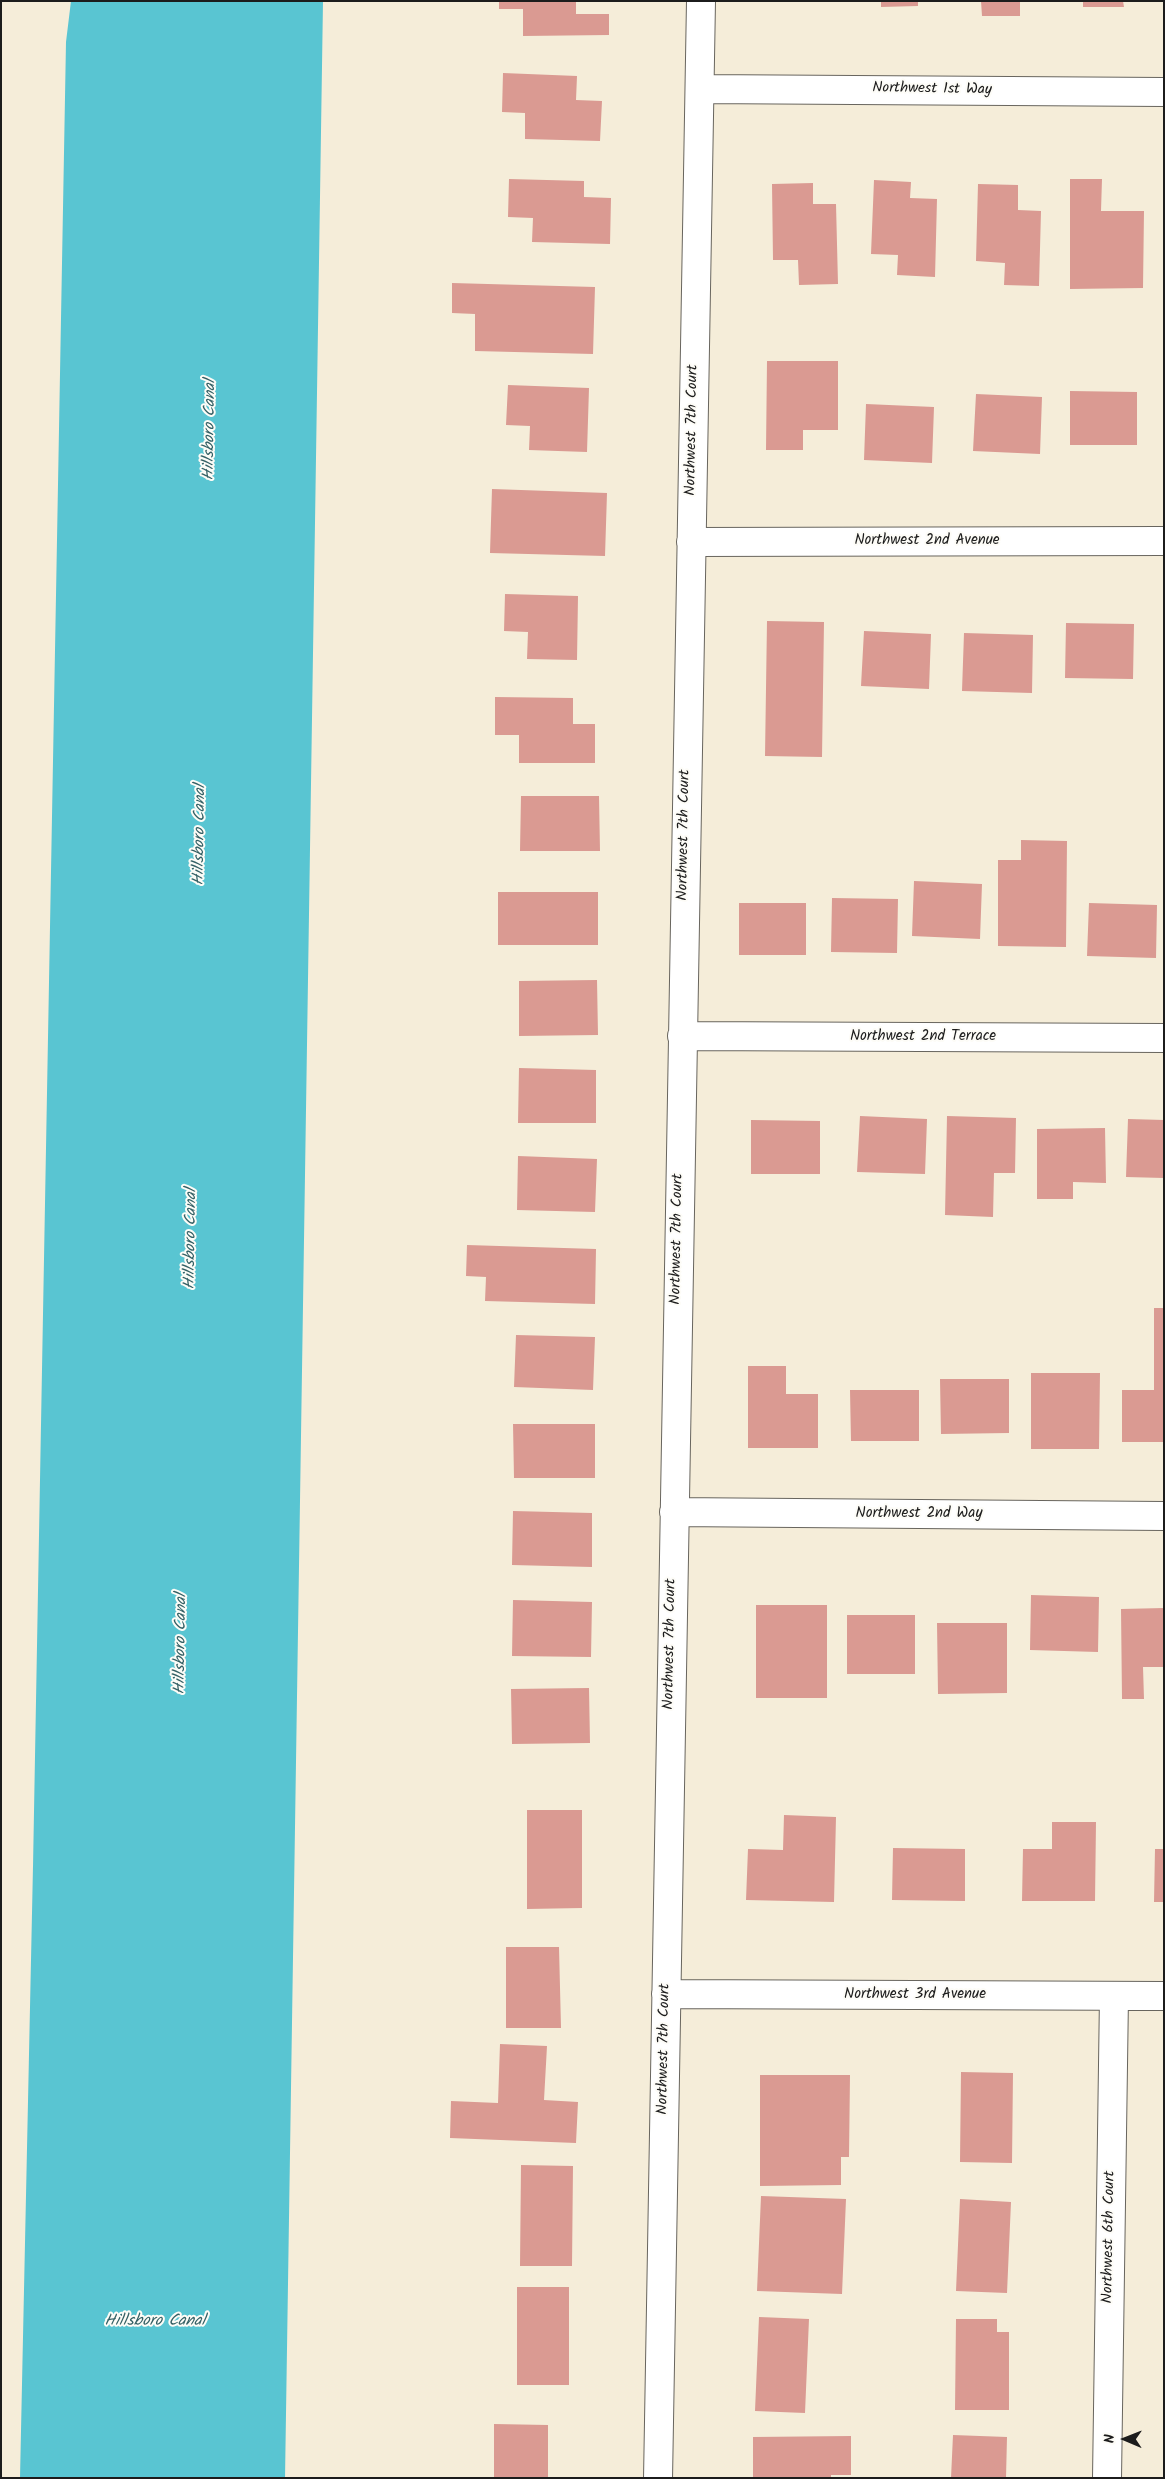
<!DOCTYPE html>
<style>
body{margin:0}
#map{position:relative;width:1165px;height:2479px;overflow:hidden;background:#f5edd9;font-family:Kalam,sans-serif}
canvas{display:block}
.frame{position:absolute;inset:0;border:2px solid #1c1c1c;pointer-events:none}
.north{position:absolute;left:1100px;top:2414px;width:50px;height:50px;-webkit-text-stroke:4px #fdfcf7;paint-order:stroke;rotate:271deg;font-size:14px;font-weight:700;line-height:20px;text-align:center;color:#1c1c1c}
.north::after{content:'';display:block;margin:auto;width:18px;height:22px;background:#1c1c1c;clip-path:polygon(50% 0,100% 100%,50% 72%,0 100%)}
</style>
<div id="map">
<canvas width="1165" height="2479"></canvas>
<div class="frame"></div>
<div class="north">N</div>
</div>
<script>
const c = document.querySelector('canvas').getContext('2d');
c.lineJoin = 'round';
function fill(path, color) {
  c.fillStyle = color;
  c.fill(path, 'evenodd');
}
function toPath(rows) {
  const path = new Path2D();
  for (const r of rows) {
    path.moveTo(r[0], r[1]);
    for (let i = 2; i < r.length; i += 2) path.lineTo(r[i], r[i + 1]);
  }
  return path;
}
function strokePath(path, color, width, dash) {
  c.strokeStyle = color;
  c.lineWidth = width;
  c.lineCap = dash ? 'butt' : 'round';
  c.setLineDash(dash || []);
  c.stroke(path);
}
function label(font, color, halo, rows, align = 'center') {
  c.font = font + ' Kalam,sans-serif';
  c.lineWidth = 4;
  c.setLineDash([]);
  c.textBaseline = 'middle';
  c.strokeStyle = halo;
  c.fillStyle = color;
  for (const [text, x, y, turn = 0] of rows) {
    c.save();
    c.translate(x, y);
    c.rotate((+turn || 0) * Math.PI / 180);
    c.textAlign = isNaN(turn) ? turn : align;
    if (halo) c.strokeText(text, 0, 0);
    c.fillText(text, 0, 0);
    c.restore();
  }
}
const water = toPath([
 [71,1,323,1,285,2478,20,2478,33,1866,66,42]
]);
const building = toPath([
 [499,1,576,1,576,14,609,14,609,35,523,36,523,9,499,9],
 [881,1,918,1,918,6,881,7],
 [981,1,1020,1,1020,16,982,16],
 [1083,1,1123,1,1124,7,1083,7],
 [503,73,577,76,576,100,602,101,600,141,525,139,525,113,502,112],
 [509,179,584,181,584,197,611,198,610,244,532,242,533,218,508,217],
 [1070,179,1102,179,1101,211,1144,211,1143,288,1070,289],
 [874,180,911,182,910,198,937,199,935,277,897,275,898,255,871,254],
 [813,183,813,204,836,204,838,284,799,285,798,260,773,260,772,184],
 [978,184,1018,185,1018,210,1041,211,1039,286,1004,285,1005,263,976,261],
 [452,283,595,287,593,354,475,351,475,314,452,313],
 [767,361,838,361,838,430,803,430,803,450,766,450],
 [508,385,589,388,587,452,529,450,530,426,506,425],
 [1070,391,1137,392,1137,445,1070,445],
 [976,394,1042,397,1040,454,973,451],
 [866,404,934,407,932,463,864,460],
 [492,489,607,493,605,556,490,553],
 [505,594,578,596,577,660,527,659,528,632,504,631],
 [767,621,824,622,822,757,765,756],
 [1066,623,1134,624,1133,679,1065,678],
 [864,631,931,634,929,689,861,686],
 [964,633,1033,635,1032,693,962,691],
 [495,697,573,698,573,724,595,724,595,763,519,763,519,735,495,735],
 [521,796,599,796,600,851,520,851],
 [1021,840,1067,841,1066,947,998,946,998,860,1021,860],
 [914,881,982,884,980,939,912,936],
 [498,892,598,892,598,945,498,945],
 [832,898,898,899,897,953,831,952],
 [739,903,806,903,806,955,739,955],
 [1089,903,1157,905,1156,958,1087,956],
 [597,980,598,1035,519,1036,519,981],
 [519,1068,596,1070,596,1123,518,1123],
 [860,1116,927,1119,925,1174,857,1172],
 [947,1116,1016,1118,1015,1173,994,1173,993,1217,945,1215],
 [1128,1119,1164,1120,1164,1178,1126,1177],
 [751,1120,820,1121,820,1174,751,1174],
 [1105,1128,1106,1183,1073,1182,1073,1199,1037,1199,1037,1129],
 [518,1156,597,1159,595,1212,517,1210],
 [467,1245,596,1249,595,1304,485,1301,486,1277,466,1276],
 [1154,1308,1164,1308,1164,1442,1122,1442,1122,1390,1154,1390],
 [516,1335,595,1337,593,1390,514,1387],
 [748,1366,786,1366,786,1394,818,1394,818,1448,748,1448],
 [1031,1373,1100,1373,1099,1449,1031,1449],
 [940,1379,1009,1379,1009,1433,941,1434],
 [850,1390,919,1390,919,1441,851,1441],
 [513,1424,595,1424,595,1478,514,1478],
 [513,1511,592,1513,592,1567,512,1565],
 [1031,1595,1099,1597,1098,1652,1030,1650],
 [513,1600,592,1602,591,1657,512,1656],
 [756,1605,827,1605,827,1698,756,1698],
 [1164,1608,1164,1667,1143,1667,1144,1699,1122,1699,1121,1609],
 [847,1615,915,1615,915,1674,847,1674],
 [937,1623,1007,1623,1007,1693,938,1694],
 [589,1688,590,1743,512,1744,511,1689],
 [527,1810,582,1810,582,1908,527,1909],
 [784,1815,836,1817,834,1902,746,1900,748,1849,783,1850],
 [1052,1822,1096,1822,1095,1901,1022,1901,1023,1849,1052,1849],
 [893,1848,965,1849,965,1901,892,1900],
 [1155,1849,1164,1849,1164,1902,1154,1902],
 [506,1947,559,1947,561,2028,506,2028],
 [500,2044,547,2046,544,2100,578,2102,576,2143,450,2138,451,2101,498,2103],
 [961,2072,1013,2073,1012,2163,960,2162],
 [760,2075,850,2075,849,2157,841,2157,841,2185,760,2186],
 [521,2165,573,2166,572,2266,520,2266],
 [761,2196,846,2199,842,2294,757,2291],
 [960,2199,1011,2202,1007,2293,956,2291],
 [517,2287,569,2287,569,2385,517,2385],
 [759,2317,809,2319,805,2413,755,2411],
 [956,2319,997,2319,997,2332,1009,2332,1009,2410,955,2410],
 [494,2424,548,2425,548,2478,494,2478],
 [953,2435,1007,2437,1006,2478,951,2478],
 [851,2436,851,2475,831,2475,831,2478,753,2478,753,2437]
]);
const minor = toPath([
 [700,89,1164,92],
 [691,542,1164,541],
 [682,1036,1164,1038],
 [674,1512,1164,1516],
 [666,1994,1164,1996],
 [658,2478,701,1],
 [1107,2478,1114,1996]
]);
const streetNames = [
 ["Northwest 1st Way",932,90,1],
 ["Northwest 7th Court",693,430,-89],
 ["Northwest 2nd Avenue",927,541],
 ["Northwest 7th Court",685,835,-89],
 ["Northwest 2nd Terrace",923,1037],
 ["Northwest 7th Court",678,1239,-89],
 ["Northwest 2nd Way",919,1514],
 ["Northwest 7th Court",671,1644,-89],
 ["Northwest 3rd Avenue",915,1995],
 ["Northwest 7th Court",665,2049,-89],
 ["Northwest 6th Court",1110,2237,-89]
];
const waterNames = [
 ["Hillsboro Canal",211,430,-89],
 ["Hillsboro Canal",201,835,-89],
 ["Hillsboro Canal",192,1239,-89],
 ["Hillsboro Canal",182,1644,-89],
 ["Hillsboro Canal",155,2322]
];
fill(water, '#59c5d2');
fill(building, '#da9a92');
strokePath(minor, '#68655e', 30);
strokePath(minor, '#fff', 28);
label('15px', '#1c1c1c', '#fdfcf7', streetNames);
label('italic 16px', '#346065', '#fdfcf7', waterNames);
</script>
